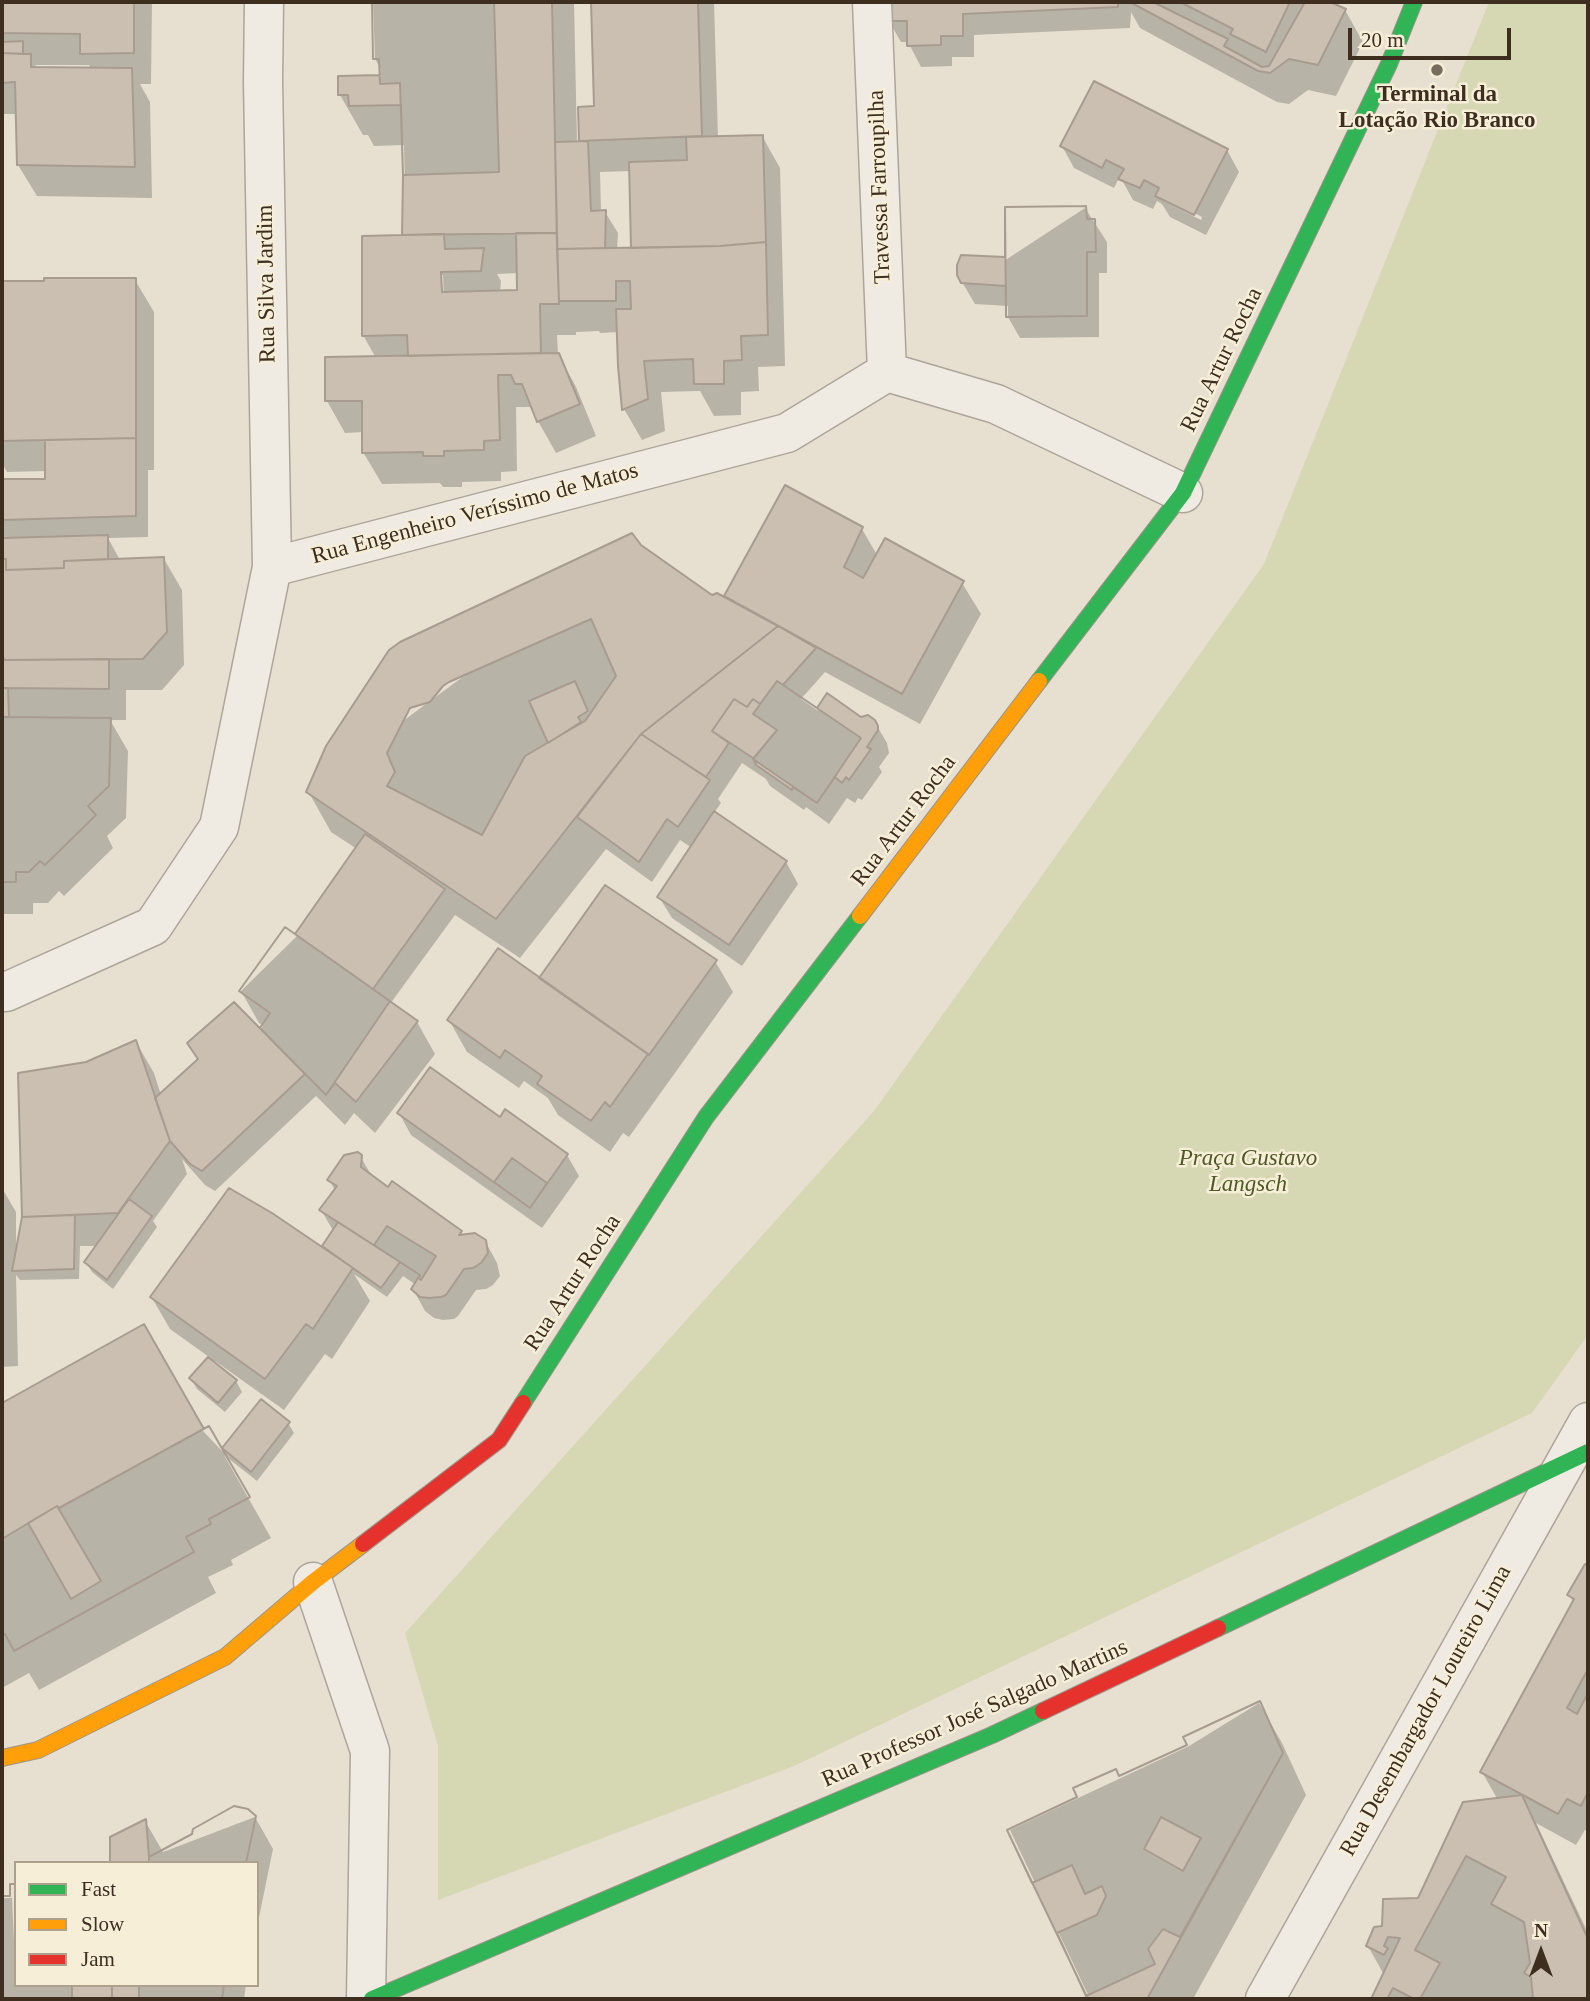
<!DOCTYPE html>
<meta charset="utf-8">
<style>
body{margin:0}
#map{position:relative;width:1590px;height:2001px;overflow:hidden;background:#e7e0d1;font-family:"Times New Roman",serif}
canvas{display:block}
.frame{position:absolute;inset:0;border:4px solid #3d2e20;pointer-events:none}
.legend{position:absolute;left:14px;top:1861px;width:245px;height:126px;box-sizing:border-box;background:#f7eed8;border:2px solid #ada18e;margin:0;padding:9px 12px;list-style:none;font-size:21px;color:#3d2e20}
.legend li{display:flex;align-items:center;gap:14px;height:35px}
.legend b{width:35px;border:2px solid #ada18e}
.north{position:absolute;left:1506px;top:1917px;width:70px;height:70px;-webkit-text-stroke:5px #f7eed8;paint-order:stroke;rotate:0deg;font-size:19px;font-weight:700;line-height:28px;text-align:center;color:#3d2e20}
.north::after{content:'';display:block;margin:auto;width:24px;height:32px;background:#3d2e20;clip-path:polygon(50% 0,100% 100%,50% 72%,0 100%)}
.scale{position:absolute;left:1348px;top:28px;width:163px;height:32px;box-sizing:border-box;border:4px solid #3d2e20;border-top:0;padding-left:9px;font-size:21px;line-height:24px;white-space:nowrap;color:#3d2e20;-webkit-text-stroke:5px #f7eed8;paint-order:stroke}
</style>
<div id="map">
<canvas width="1590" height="2001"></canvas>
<div class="frame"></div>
<ul class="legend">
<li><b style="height:9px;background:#30b455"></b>Fast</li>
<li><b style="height:9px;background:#ff9f0a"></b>Slow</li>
<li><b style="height:9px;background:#e5322d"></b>Jam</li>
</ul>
<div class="north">N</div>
<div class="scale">20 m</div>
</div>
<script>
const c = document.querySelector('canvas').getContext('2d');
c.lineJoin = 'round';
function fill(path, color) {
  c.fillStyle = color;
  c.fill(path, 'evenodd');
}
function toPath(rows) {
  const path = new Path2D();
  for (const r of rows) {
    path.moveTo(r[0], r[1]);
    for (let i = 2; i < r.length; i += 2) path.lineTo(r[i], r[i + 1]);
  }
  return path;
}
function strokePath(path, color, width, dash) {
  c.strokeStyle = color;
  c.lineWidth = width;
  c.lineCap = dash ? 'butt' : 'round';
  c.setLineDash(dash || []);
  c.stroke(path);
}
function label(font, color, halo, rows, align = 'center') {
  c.font = font + ' "Times New Roman",serif';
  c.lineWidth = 5;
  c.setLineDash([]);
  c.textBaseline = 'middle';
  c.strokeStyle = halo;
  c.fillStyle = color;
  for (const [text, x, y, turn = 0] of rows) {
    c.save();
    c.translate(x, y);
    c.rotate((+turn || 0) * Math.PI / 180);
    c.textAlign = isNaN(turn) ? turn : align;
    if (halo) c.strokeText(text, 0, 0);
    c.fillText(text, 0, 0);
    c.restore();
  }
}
const green = toPath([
 [1489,2,1588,2,1588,1335,1532,1413,794,1766,438,1900,438,1746,405,1633,874,1111,1264,564]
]);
const shadow = toPath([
 [2,2,152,2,151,84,140,84,150,102,152,198,37,196,18,165,17,114,2,114],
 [35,65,89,65,91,69,38,69],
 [373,2,574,2,577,143,582,143,581,140,596,107,593,2,714,2,718,138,762,136,780,168,785,366,758,367,759,391,741,392,741,415,714,416,700,391,661,392,665,431,642,440,624,409,619,332,600,333,599,331,576,332,576,335,557,335,558,354,576,387,596,436,556,453,530,407,516,407,517,471,501,472,501,481,462,482,462,487,443,487,440,483,382,484,363,452,363,432,345,433,327,401,327,359,376,358,363,335,406,237,404,145,374,146,368,135,363,135,340,95,381,77,381,69,375,59],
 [631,171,633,250,617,250,618,233,605,212,601,212,600,172],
 [518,273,519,292,500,292,501,281,497,274],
 [440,275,443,275,444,301,441,301],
 [889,2,1340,2,1337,7,1345,10,1363,42,1336,96,1308,90,1289,104,1277,102,1140,28,1131,12,1130,28,974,35,974,57,952,57,952,66,921,67,908,42,901,42,889,21],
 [1062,146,1227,150,1239,172,1206,235,1170,217,1162,204,1157,201,1153,209,1133,200,1123,182,1118,180,1114,188,1074,168],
 [1165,198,1202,217,1201,220,1165,202],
 [1085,208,1107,242,1107,273,1099,273,1099,337,1020,338,1008,317,1008,306,975,304,962,282,1007,259],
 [135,280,154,312,154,470,148,470,148,537,108,538,120,560,164,559,182,590,184,665,162,690,126,690,126,720,110,720,128,751,126,818,107,836,113,848,64,896,59,891,48,903,33,903,33,914,2,914,2,481,47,481,47,471,7,472,2,463,2,283],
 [862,529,877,555,962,583,981,614,920,724,825,672,801,699,817,710,874,721,887,743,889,753,879,767,882,772,862,800,858,798,855,803,847,798,829,824,806,807,804,810,770,786,766,779,742,763,718,799,721,803,714,813,786,862,798,884,742,966,672,918,659,897,692,848,680,840,652,882,606,849,520,958,455,915,390,1004,417,1022,435,1054,375,1133,354,1113,345,1125,316,1096,215,1191,205,1185,182,1159,187,1174,153,1221,157,1227,113,1289,92,1272,86,1262,97,1246,80,1246,79,1279,20,1280,16,1275,18,1366,2,1367,2,1188,16,1212,16,1249,18,1249,24,1217,87,1064,136,1042,154,1073,161,1095,260,1031,263,1026,259,1023,241,991,296,937,357,849,331,832,308,791,639,547,712,597,729,601,726,596],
 [715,961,733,992,629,1137,623,1133,610,1152,558,1115,548,1098,524,1081,519,1088,467,1052,449,1020,539,980],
 [399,1113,500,1119,567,1155,579,1176,542,1228,411,1135],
 [360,1156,373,1178,461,1232,463,1236,485,1241,497,1263,500,1276,493,1285,486,1289,476,1290,458,1316,454,1319,443,1320,434,1318,425,1311,413,1289,416,1285,403,1276,387,1297,354,1274,370,1301,332,1359,325,1354,284,1410,215,1361,213,1364,236,1381,242,1392,225,1412,197,1389,191,1379,209,1357,170,1329,152,1298,327,1252,324,1246,334,1232,321,1210,335,1190,329,1180],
 [144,1326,203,1431,222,1451,261,1401,288,1423,294,1433,257,1481,224,1455,271,1538,231,1560,233,1565,208,1577,216,1593,39,1690,29,1673,2,1688,2,1405],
 [1585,1567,1588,1568,1588,1831,1585,1830,1576,1845,1536,1823,1588,1933,1588,1999,1373,1999,1384,1975,1368,1946,1384,1927,1419,1900,1498,1800,1482,1772,1574,1603,1569,1595],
 [1259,1703,1282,1743,1306,1795,1193,1999,1090,1999,1010,1830,1189,1746],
 [255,1817,273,1849,257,1927,257,1863,112,1863,145,1821,163,1852],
 [2,1898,12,1898,16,1985,246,1985,244,1999,2,1999]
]);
const building = toPath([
 [2,2,134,2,134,53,80,54,80,34,2,33,2,2],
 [372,2,494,2,499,172,403,175,400,83,380,84,379,59,373,59,372,2],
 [372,2,552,2,557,233,402,235,403,175,401,105,349,106,348,95,338,95,338,76,380,75,379,59,373,59,372,2],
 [591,2,698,2,702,136,579,141,578,107,594,106,591,2],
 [887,2,1118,2,1118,7,963,14,963,36,941,36,941,45,907,46,907,21,887,21,887,2],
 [1130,2,1330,2,1346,9,1318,65,1289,59,1270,73,1258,71,1130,2],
 [1153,2,1305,2,1269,66,1262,67,1224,46,1228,39,1153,2],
 [1180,2,1290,2,1266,52,1230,34,1233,29,1180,2],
 [23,41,23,54,2,53,2,42,23,41],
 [2,53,31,54,31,67,132,68,135,167,17,165,15,82,2,83,2,53],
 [1094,81,1228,149,1194,215,1155,196,1159,188,1144,180,1140,188,1118,179,1124,169,1106,160,1102,168,1060,146,1094,81],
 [763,135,766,242,720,246,631,248,629,162,687,160,686,137,763,135],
 [588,141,591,211,606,210,605,248,557,249,555,142,588,141],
 [1086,206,1087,219,1095,219,1096,252,1087,252,1087,316,1006,317,1005,207,1086,206],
 [1086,206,1087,219,1095,219,1096,252,1087,252,1087,316,1006,317,1006,286,961,283,957,275,957,265,961,255,1005,257,1005,207,1086,206],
 [516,233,557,233,559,304,540,304,541,353,408,356,407,335,362,336,362,236,444,234,445,249,484,248,481,271,441,272,442,292,517,290,516,233],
 [766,242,768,335,741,336,742,360,724,361,724,384,694,384,693,359,644,361,648,399,622,410,618,366,616,309,631,309,630,281,616,281,616,301,559,301,557,249,720,246,766,242],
 [44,278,136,278,136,438,2,441,2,281,44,281,44,278],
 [559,353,580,404,537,422,522,384,515,384,511,375,498,375,500,440,484,441,484,450,444,451,444,456,423,456,423,452,362,453,362,401,325,401,325,357,559,353],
 [136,438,136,516,2,520,2,479,45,479,45,440,136,438],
 [785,485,863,527,844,567,863,578,885,538,964,581,902,694,724,596,785,485],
 [632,533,641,545,712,595,717,593,778,626,641,734,496,919,306,792,326,746,389,650,400,642,632,533],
 [108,535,108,559,64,561,64,568,6,570,6,559,2,559,2,538,108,535],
 [164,557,167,632,143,659,5,660,2,656,2,559,6,559,6,570,64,568,64,561,164,557],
 [591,619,616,676,585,721,525,756,482,835,387,786,395,772,387,753,410,708,430,702,443,686,449,682,591,619],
 [778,626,816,648,783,685,777,681,760,704,753,699,747,707,734,699,712,731,729,743,706,777,641,734,778,626],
 [2,656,5,660,109,659,109,689,2,688,2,656],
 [575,681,588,711,578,717,581,722,548,743,529,701,575,681],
 [777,681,861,738,817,803,753,759,777,730,753,714,777,681],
 [777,681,817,708,827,693,861,717,868,715,875,720,878,726,878,730,867,747,871,749,849,780,846,777,842,783,835,777,817,803,793,787,792,790,756,765,753,758,712,731,734,699,747,707,753,699,760,704,777,681],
 [2,688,8,688,9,717,111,718,109,786,88,806,96,815,45,865,40,861,29,872,16,872,16,882,2,882,2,688],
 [3,717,111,718,109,786,88,806,96,815,45,865,40,861,29,872,16,872,16,882,2,882,3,717],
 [641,734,710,780,678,827,667,819,639,862,577,817,641,734],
 [714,811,787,861,729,945,657,897,714,811],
 [365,834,445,889,373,989,295,934,365,834],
 [605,885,717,960,649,1055,539,978,605,885],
 [285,927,390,1001,326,1095,260,1028,270,1013,239,991,285,927],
 [285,927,418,1021,356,1102,335,1083,326,1095,260,1028,270,1013,239,991,285,927],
 [498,948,648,1054,610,1107,605,1102,591,1121,537,1084,542,1076,505,1050,500,1058,447,1020,498,948],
 [234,1002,305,1074,202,1171,190,1164,170,1141,155,1098,198,1059,187,1043,234,1002],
 [136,1040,170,1141,118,1213,22,1217,18,1073,86,1062,136,1040],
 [430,1067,500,1117,505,1109,568,1154,530,1208,397,1113,430,1067],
 [358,1152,362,1155,361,1167,388,1187,392,1181,462,1231,459,1235,475,1233,486,1240,488,1253,481,1263,473,1268,464,1269,446,1295,441,1297,430,1298,420,1297,411,1289,420,1275,319,1210,337,1186,327,1180,344,1155,358,1152],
 [512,1158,547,1183,530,1208,494,1182,512,1158],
 [229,1188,272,1213,353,1268,313,1329,306,1324,265,1379,150,1297,229,1188],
 [129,1199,152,1216,107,1280,84,1262,129,1199],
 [75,1215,74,1269,12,1271,22,1217,75,1215],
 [338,1222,400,1262,381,1288,322,1246,338,1222],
 [387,1226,436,1256,421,1280,419,1278,420,1275,374,1245,387,1226],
 [144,1324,204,1429,209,1426,250,1497,209,1519,211,1524,186,1537,194,1552,14,1651,5,1634,2,1635,2,1403,144,1324],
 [208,1357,237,1380,218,1403,189,1378,208,1357],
 [261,1399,290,1422,251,1472,222,1448,261,1399],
 [209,1426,250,1497,209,1519,211,1524,186,1537,194,1552,14,1651,5,1634,2,1635,2,1539,57,1506,59,1508,209,1426],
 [57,1506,101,1581,71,1599,28,1523,57,1506],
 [1585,1564,1588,1566,1588,1669,1567,1708,1577,1714,1588,1693,1588,1792,1581,1806,1567,1799,1558,1814,1480,1772,1574,1599,1567,1595,1585,1564],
 [1260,1701,1283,1753,1147,1999,1088,1999,1007,1830,1077,1797,1073,1788,1116,1769,1119,1776,1187,1745,1183,1737,1260,1701],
 [1260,1701,1283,1753,1180,1937,1163,1929,1148,1949,1155,1964,1086,1996,1057,1933,1097,1915,1106,1896,1102,1886,1085,1894,1072,1865,1032,1883,1007,1830,1077,1797,1073,1788,1116,1769,1119,1776,1187,1745,1183,1737,1260,1701],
 [1522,1795,1588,1939,1588,1999,1371,1999,1400,1938,1388,1937,1384,1946,1388,1948,1384,1955,1366,1946,1374,1927,1382,1926,1383,1899,1418,1898,1463,1802,1522,1795],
 [234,1806,248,1809,256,1816,246,1863,110,1863,110,1837,146,1819,149,1857,192,1834,193,1829,234,1806],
 [234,1806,248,1809,256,1816,246,1863,149,1863,149,1857,192,1834,193,1829,234,1806],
 [1161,1817,1201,1838,1183,1871,1144,1849,1161,1817],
 [1466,1856,1506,1877,1491,1904,1524,1922,1530,1963,1524,1973,1531,1977,1533,1999,1420,1999,1440,1963,1415,1950,1466,1856],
 [10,1884,16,1884,16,1985,112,1985,112,1999,2,1999,2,1896,10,1896,10,1884],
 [10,1884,16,1884,16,1985,72,1985,72,1999,2,1999,2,1896,10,1896,10,1884],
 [112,1985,224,1985,222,1999,112,1999,112,1985],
 [139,1985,224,1985,222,1999,139,1999,139,1985],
 [1393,1988,1414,1999,1387,1999,1393,1988]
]);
const street = toPath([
 [872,2,887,372],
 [272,567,787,433,887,372,996,404,1183,493],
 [2,992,6,992,153,926,219,827,272,567,263,82,264,2],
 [313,1582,370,1751,366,1999],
 [1265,1999,1588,1422]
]);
const fast = toPath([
 [1039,681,1183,493,1389,64,1414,2],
 [523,1403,706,1117,860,916],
 [1218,1628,1588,1452],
 [372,1999,992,1735,1043,1711]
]);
const slow = toPath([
 [860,916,1039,681],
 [2,1758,38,1750,225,1657,313,1582,363,1544]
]);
const jam = toPath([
 [363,1544,499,1440,523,1403],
 [1043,1711,1218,1628]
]);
const markers = [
 [1437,70,7,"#786c5e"]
];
const poiNames = [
 ["Terminal da",1437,95],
 ["Lotação Rio Branco",1437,121]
];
const streetNames = [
 ["Travessa Farroupilha",880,187,-92],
 ["Rua Silva Jardim",267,284,-91],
 ["Rua Artur Rocha",1222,360,-64],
 ["Rua Engenheiro Veríssimo de Matos",475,514,-15],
 ["Rua Artur Rocha",904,821,-53],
 ["Rua Artur Rocha",573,1283,-57],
 ["Rua Desembargador Loureiro Lima",1426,1711,-61],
 ["Rua Professor José Salgado Martins",975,1714,-24]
];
const parkNames = [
 ["Praça Gustavo",1248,1159],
 ["Langsch",1248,1185]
];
fill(green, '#d6d7b3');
fill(shadow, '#0003');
fill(building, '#cbbfb2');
strokePath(building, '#a89c90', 2);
strokePath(street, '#ada599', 41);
strokePath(fast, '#9c958a', 18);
strokePath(slow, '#9c958a', 18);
strokePath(jam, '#9c958a', 18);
strokePath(street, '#efebe3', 38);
strokePath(fast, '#30b455', 16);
strokePath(slow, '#ff9f0a', 16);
strokePath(jam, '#e5322d', 16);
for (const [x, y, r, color] of markers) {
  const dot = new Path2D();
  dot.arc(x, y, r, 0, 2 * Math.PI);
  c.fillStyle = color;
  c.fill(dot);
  strokePath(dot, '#f7eed8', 2.5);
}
label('bold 23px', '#3d2e20', '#f7eed8', poiNames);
label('23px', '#3d2e20', '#f7eed8', streetNames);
label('italic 23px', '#4d5a26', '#f7eed8', parkNames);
</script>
